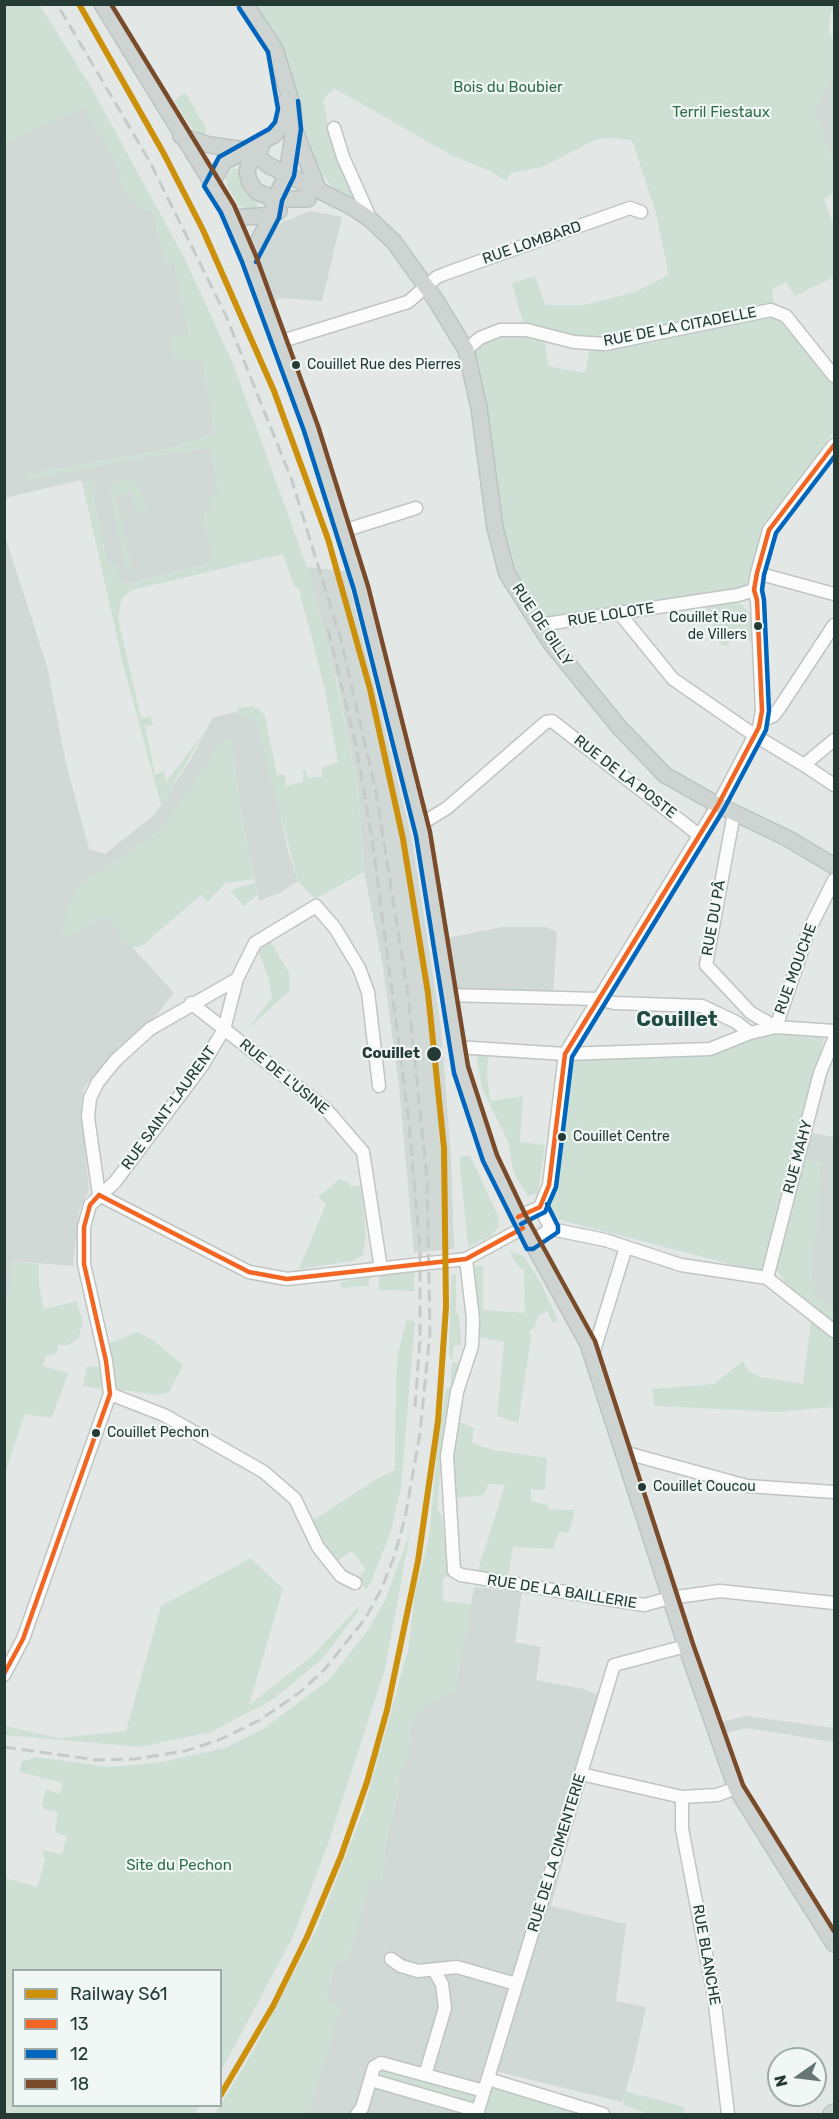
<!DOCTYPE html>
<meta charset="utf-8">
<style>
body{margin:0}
#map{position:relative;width:839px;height:2119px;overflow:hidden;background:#e3e8e6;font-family:Rubik,sans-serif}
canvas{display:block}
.frame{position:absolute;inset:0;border:6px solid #233a35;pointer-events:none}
.legend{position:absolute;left:12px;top:1969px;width:210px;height:138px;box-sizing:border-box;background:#f1f7f5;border:2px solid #9faba8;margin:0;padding:8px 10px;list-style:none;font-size:18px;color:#233a35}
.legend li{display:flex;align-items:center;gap:12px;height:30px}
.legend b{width:30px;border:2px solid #9faba8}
.north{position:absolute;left:767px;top:2047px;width:60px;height:60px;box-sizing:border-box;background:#f1f7f5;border:2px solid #9faba8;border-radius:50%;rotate:256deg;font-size:16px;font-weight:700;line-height:24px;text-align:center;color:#233a35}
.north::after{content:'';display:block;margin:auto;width:21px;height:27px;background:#667773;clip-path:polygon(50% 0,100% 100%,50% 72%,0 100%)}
</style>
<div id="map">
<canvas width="839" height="2119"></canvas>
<div class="frame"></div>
<ul class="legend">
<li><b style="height:8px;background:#cd900b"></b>Railway S61</li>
<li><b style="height:8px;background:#f26522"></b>13</li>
<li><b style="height:8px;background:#0065bd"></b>12</li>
<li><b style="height:8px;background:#7a4b2a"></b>18</li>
</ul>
<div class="north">N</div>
</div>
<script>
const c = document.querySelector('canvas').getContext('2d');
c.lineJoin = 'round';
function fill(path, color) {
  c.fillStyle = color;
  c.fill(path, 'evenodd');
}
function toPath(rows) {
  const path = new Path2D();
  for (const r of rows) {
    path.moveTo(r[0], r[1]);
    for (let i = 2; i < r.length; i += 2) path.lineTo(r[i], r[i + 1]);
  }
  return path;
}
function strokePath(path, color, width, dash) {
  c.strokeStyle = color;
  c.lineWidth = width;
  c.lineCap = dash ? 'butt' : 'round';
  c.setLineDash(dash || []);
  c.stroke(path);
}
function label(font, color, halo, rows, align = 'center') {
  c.font = font + ' Rubik,sans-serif';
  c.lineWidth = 4.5;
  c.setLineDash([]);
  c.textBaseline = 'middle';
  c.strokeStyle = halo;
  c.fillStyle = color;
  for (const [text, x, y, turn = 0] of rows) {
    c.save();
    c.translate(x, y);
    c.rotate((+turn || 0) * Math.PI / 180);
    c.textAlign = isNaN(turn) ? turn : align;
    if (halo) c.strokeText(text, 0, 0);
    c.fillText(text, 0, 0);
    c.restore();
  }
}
const built = toPath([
 [834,72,834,164,814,111],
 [84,106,119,168,123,189,133,199,152,210,165,262,173,258,189,334,175,361,202,357,215,434,159,451,28,474,29,479,134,459,211,447,219,494,211,512,204,515,213,562,122,585,107,564,92,492,97,490,87,482,83,486,81,480,5,498,5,143],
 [310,211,342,217,322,301,279,298,274,305,259,260,267,233,283,222],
 [5,536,47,666,66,763,89,849,105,854,155,814,192,757,213,717,237,712,256,721,265,738,288,851,298,881,280,893,259,901,243,826,231,740,200,775,162,829,78,887,61,940,104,916,174,993,151,1022,84,1087,81,1104,89,1190,79,1211,73,1266,12,1261,5,1322],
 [307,567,346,571,412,839,441,1027,451,1156,454,1249,414,1253,399,1086,383,967,364,872,358,790,338,684],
 [501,927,546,927,557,932,553,994,458,996,444,949,448,938],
 [808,1132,834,1137,834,1312,815,1296,815,1284,811,1283,812,1243,820,1163,804,1160],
 [474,1587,522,1592,515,1642,541,1647,536,1680,584,1689,604,1698,594,1749,551,1906,626,1924,616,2001,646,2007,634,2063,622,2102,491,2070,477,2114,304,2114,310,2107,340,2006,325,2001,337,1959,347,1961,371,1879,382,1882,386,1841,399,1789,396,1785,411,1742,409,1725,423,1708,455,1689],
 [746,1716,834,1728,834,1742,747,1728,725,1733,722,1722]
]);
const green = toPath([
 [4,5,40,5,91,87,185,259,234,366,307,567,334,669,358,790,364,872,315,899,298,881,256,721,242,717,236,709,252,706,259,709,265,716,277,775,285,775,286,786,303,782,303,771,305,770,308,778,323,777,321,768,338,762,325,690,299,589,294,586,283,554,132,590,122,598,118,618,141,718,150,716,153,725,145,726,155,775,164,771,166,782,205,731,161,805,122,660,83,486,93,480,98,490,92,493,107,564,117,564,122,585,213,562,204,515,211,512,208,498,219,494,211,448,134,459,29,480,28,474,159,451,215,434,202,358,175,361,171,338,189,334,173,259,165,262,152,210,142,211,123,189,119,168,84,107,5,143],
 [251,5,834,5,834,11,830,13,829,31,834,43,834,72,814,111,834,164,834,193,824,199,833,223,834,277,795,296,786,282,772,289,773,300,834,369,834,431,758,550,746,587,542,618,510,562,498,515,473,348,502,336,526,335,558,341,545,342,548,366,585,373,590,348,580,338,536,330,523,323,512,283,535,276,545,305,584,305,635,292,669,275,655,210,632,140,606,138,595,140,542,167,511,173,506,181,490,171,451,155,334,88,323,100,332,142,354,200,337,193,318,169,299,114],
 [185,92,207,130,203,136,195,133,174,101],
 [234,168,238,170,244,191,258,204,255,211,239,206,227,186,226,177],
 [127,478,139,485,147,511,138,514,132,492,114,497,133,574,128,570,110,493,114,483],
 [734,602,741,604,750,613,752,642,736,633,726,647,716,640,711,615,705,607],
 [231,739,243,826,254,879,225,883,208,902,201,895,143,945,132,948,104,916,61,941,66,912,78,887,162,829,222,742],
 [255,883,257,895,244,906,230,890],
 [271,942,289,973,290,990,247,1030,272,997,268,976,258,951],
 [770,1033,825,1035,761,1272,552,1218,545,1207,557,1178,573,1058,739,1042],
 [476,1054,488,1054,487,1074,490,1101,523,1096,520,1142,545,1145,538,1193,528,1196,514,1174,508,1142,482,1089],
 [470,1155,498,1216,499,1226,491,1236,468,1247,459,1157],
 [804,1160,820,1163,816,1242,812,1243,811,1282,815,1284,815,1296,834,1312,834,1323,829,1321,785,1282,777,1270,782,1232],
 [339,1179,349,1182,350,1187,361,1185,366,1231,363,1255,353,1261,299,1269,326,1204,318,1197],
 [509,1251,524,1256,541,1283,558,1321,553,1324,547,1311,538,1316,535,1327,529,1331,531,1339,518,1423,497,1416,504,1342,480,1337,475,1266,483,1266,483,1310,525,1313,524,1269,519,1268],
 [12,1261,39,1264,39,1285,44,1309,77,1301,83,1322,78,1339,68,1345,58,1345,57,1353,46,1356,43,1366,68,1373,52,1418,25,1414,5,1474,4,1322],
 [415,1270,414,1291,378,1290,380,1273],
 [456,1274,456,1314,458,1312,461,1337,461,1345,454,1345,452,1361,449,1353,451,1275],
 [369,1276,369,1286,343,1288,339,1283],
 [407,1319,415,1322,401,1487,391,1531,371,1582,366,1590,359,1577,366,1570,352,1551,334,1563,312,1521,380,1477,395,1470,396,1378,398,1352],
 [811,1321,834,1338,834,1407,778,1412,655,1406,652,1389,714,1384,743,1361,747,1370,760,1377,803,1384],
 [137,1332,153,1340,183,1365,169,1392,157,1395,115,1389,108,1344],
 [452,1362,458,1363,458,1366,450,1389,443,1434,437,1509,442,1516,449,1575,443,1579,443,1601,471,1604,455,1689,423,1708,409,1725,411,1742,396,1784,399,1788,386,1841,382,1883,371,1880,347,1961,337,1959,325,2001,341,2006,310,2107,304,2114,215,2114,254,2049,318,1926,363,1812,408,1650,415,1591,429,1538,438,1441,446,1389,450,1388],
 [87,1366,107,1368,109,1390,83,1386],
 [457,1421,474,1428,472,1443,493,1450,547,1458,545,1490,531,1489,531,1501,548,1505,548,1509,575,1510,569,1533,559,1532,553,1549,513,1547,508,1579,477,1573,505,1485,488,1484,484,1495,455,1498,452,1462],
 [413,1517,385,1669,328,1844,293,1937,221,2071,220,1970,14,1970,14,2106,200,2106,194,2114,5,2114,5,1878,37,1887,45,1860,42,1850,62,1854,67,1837,55,1832,58,1812,44,1809,42,1804,46,1789,60,1794,63,1783,19,1772,22,1761,37,1757,109,1767,162,1762,227,1747,263,1729,330,1679,367,1631,384,1603,407,1541],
 [251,1558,283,1589,249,1705,313,1655,359,1606,358,1612,322,1659,272,1700,211,1732,140,1747,5,1735,5,1726,58,1738,126,1731,161,1606],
 [383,2067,471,2093,476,2096,476,2102,472,2104,381,2078,378,2070],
 [495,2087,593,2114,483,2114,489,2092],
 [625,2091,684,2107,684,2114,649,2114,623,2105]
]);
const minor = toPath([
 [334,128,343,157,371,220],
 [279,342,408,302,437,277,447,273,630,208,641,212],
 [466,350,480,338,500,330,527,330,574,342,605,344,771,310,786,316,834,376],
 [343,531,416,508],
 [757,573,834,594],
 [620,614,673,679,754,735,804,765,834,740],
 [539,625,738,595,754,590],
 [760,721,773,716,778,710,834,625],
 [804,765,834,785],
 [734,813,706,965,751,1013,776,1027],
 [421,824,447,808,546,722,552,721,699,835],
 [448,995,598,999,614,1003,702,1006,736,1022,750,1033],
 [191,1003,326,1109,363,1152,381,1269],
 [776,1027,809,930,834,880],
 [457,1047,565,1054,710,1049,750,1033,776,1027,834,1031],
 [99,1195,88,1117,90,1098,98,1082,116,1060,150,1029,237,979,255,943,316,906,335,928,359,968,368,992,379,1086],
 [99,1195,249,1272,287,1279,466,1259,523,1228],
 [540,1207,551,1229],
 [518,1217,540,1207,549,1185,565,1054,718,805,759,727,762,711,757,600,754,590,757,573,769,530,834,445],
 [530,1242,551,1229,605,1240,681,1265,767,1278,834,1331],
 [466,1259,473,1319,472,1346,457,1392,447,1456,454,1571,461,1575,644,1605,670,1598,720,1591,834,1603],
 [767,1278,820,1073,834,1039],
 [592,1357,626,1247],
 [110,1394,164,1415,264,1472,295,1499,318,1547,341,1576,355,1583],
 [623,1452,747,1486,834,1492],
 [4,1675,23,1639,110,1394,106,1361,84,1264,84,1227,90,1205,115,1182,202,1066,224,1029,237,979],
 [581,1774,682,1797,717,1795,736,1788],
 [682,1797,682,1829,714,1996,728,2114],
 [391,1959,401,1966,418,1971,457,1967,516,1984],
 [425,2075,445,2008,442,1984,434,1970],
 [488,2079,603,2114],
 [371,2080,478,2111],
 [357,2114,362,2108,374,2067,381,2063,484,2091],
 [477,2114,614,1665,686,1646]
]);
const major = toPath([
 [102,4,228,209,249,259,311,429,361,588,423,834,461,1068,474,1111,490,1158,518,1217,588,1344,686,1646,736,1788,834,1944],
 [245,4,275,49,293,108,294,129,287,174,275,199,272,215,249,259],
 [295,131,318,189],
 [181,136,210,145,245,150,255,154,268,165,352,207,371,220,394,242,435,299,466,350,479,408,495,528,507,574,550,642,619,727,665,775,718,805,787,838,834,866],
 [261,148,249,163,247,172,250,183,257,192,275,199,308,199],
 [211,184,224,162,274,135,282,125,286,109,285,102],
 [233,218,272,215,279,211],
 [831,2114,834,2112]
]);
const rail = toPath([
 [328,629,356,746,373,845,409,1123,420,1249,420,1338,415,1407],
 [4,1747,97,1760,135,1759,185,1751,219,1740,260,1720,299,1693,324,1670,365,1619,381,1590,394,1557,405,1518,420,1433,430,1333,427,1179,408,995,376,792,341,640,291,478,226,316,150,162,57,4]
]);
const bus1 = toPath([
 [99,1195,249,1272,287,1279,466,1259,523,1228],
 [518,1217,540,1207,549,1185,565,1054,718,805,759,727,762,711,757,600,754,590,757,573,769,530,834,445],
 [4,1674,23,1639,110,1394,106,1361,84,1264,84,1227,90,1205,99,1195]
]);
const bus2 = toPath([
 [239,8,268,52,278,109,275,122,269,129,219,157,204,186,221,213,242,262,304,431,354,590,416,836,454,1073,483,1161,527,1249,533,1249,558,1232,558,1226,547,1204],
 [256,262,279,218,282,201,294,176,301,129,298,101],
 [521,1224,545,1212,556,1187,572,1057,724,809,766,730,769,711,764,600,762,590,764,575,776,533,834,457]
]);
const bus3 = toPath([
 [111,4,234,205,256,256,318,426,368,586,430,832,468,1066,497,1155,525,1214,595,1341,693,1644,743,1785,834,1931]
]);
const rail1 = toPath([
 [79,4,164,154,203,230,274,391,328,539,370,689,403,839,428,993,444,1148,446,1307,438,1421,418,1561,387,1710,367,1782,341,1856,307,1937,273,2006,220,2096]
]);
const markers = [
 [296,365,5,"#233a35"],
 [758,626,5,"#233a35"],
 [434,1054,8,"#233a35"],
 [562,1137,5,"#233a35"],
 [96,1433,5,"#233a35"],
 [642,1487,5,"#233a35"]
];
const busNames = [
 ["Couillet Rue des Pierres",307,365],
 ["Couillet Rue",747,618,"right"],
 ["de Villers",747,635,"right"],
 ["Couillet Centre",573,1137],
 ["Couillet Pechon",107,1433],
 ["Couillet Coucou",653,1487]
];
const parkNames = [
 ["Bois du Boubier",508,88],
 ["Terril Fiestaux",721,113],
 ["Site du Pechon",179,1866]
];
const streetNames = [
 ["RUE LOMBARD",532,243,-19],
 ["RUE DE LA CITADELLE",680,327,-11],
 ["RUE LOLOTE",611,615,-9],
 ["RUE DE GILLY",542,625,56],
 ["RUE DE LA POSTE",625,777,38],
 ["RUE DU PÂ",714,918,-80],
 ["RUE MOUCHE",796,969,-70],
 ["RUE DE L'USINE",284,1077,39],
 ["RUE SAINT-LAURENT",169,1108,-54],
 ["RUE MAHY",798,1157,-75],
 ["RUE DE LA BAILLERIE",562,1592,9],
 ["RUE DE LA CIMENTERIE",557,1853,-73],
 ["RUE BLANCHE",706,1955,80]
];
const stopNames = [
 ["Couillet",420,1054]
];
const districtNames = [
 ["Couillet",677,1020]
];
fill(built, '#d1d9d6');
fill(green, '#cee0d4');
strokePath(minor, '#c0c5c3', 15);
strokePath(major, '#bcc4c2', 18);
strokePath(minor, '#fbfcfb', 12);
strokePath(major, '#ced4d2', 15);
strokePath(rail, '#c6cac9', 3, [12, 6]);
strokePath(bus1, '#f26522', 4.5);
strokePath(bus2, '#0065bd', 4.5);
strokePath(bus3, '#7a4b2a', 4.5);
strokePath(rail1, '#cd900b', 6);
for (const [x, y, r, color] of markers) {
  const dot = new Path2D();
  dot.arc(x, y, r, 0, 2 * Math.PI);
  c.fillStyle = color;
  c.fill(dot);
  strokePath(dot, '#f1f7f5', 2);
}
label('14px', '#233a35', '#f1f7f5', busNames, 'left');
label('15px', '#306d4b', '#f1f7f5', parkNames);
label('15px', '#233a35', '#f1f7f5', streetNames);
label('bold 15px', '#233a35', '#f1f7f5', stopNames, 'right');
label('bold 21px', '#204a42', '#f1f7f5', districtNames);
</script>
